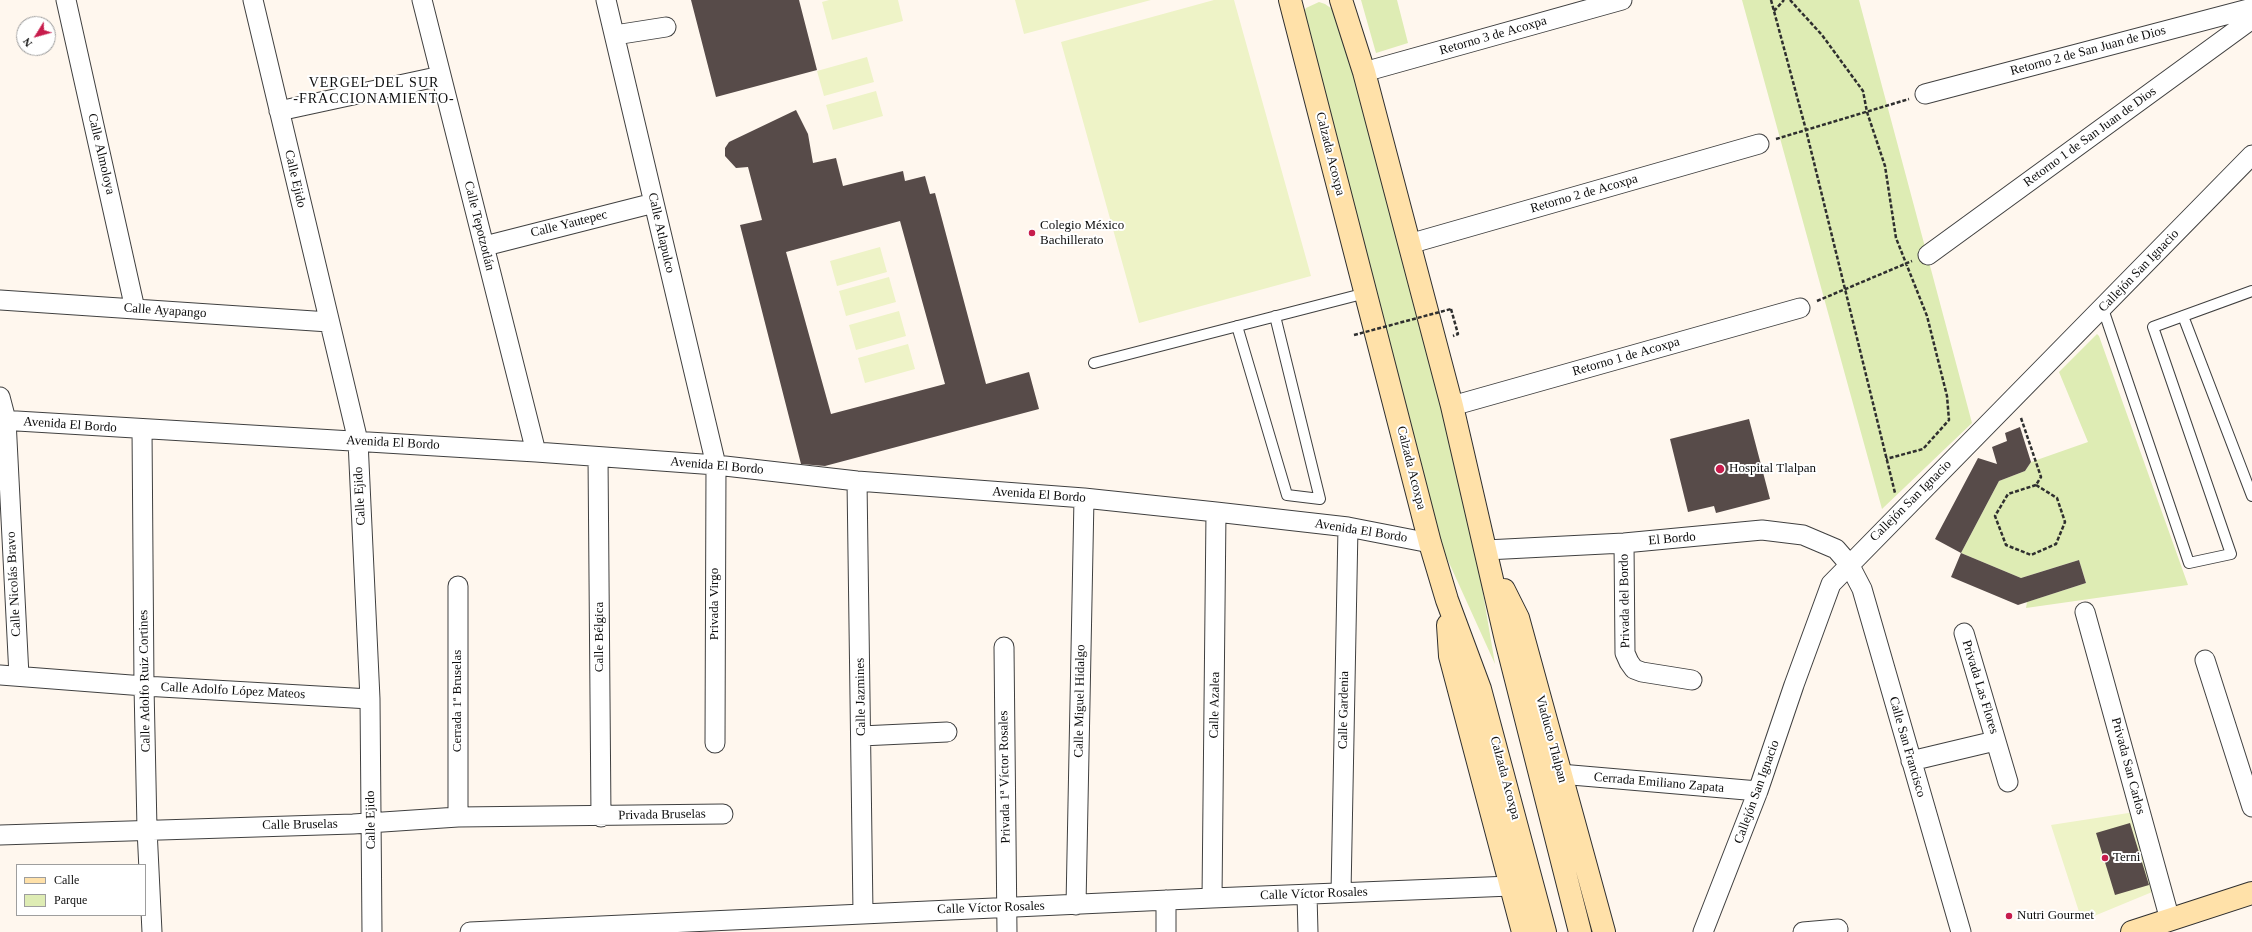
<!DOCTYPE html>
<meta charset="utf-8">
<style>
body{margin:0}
#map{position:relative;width:2252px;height:932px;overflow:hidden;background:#fff7ee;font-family:"Times New Roman",serif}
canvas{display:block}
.legend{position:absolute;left:16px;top:864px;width:130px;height:52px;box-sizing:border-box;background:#fff;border:1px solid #9e9e9e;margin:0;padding:5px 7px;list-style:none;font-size:12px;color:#0d0d0d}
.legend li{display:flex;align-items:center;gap:8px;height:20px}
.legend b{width:20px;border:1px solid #9e9e9e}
.north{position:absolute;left:16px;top:16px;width:40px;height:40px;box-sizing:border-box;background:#fff;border:1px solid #9e9e9e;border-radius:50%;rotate:233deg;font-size:11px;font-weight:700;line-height:16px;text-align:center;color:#0d0d0d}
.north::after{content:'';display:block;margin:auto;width:14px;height:18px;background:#c71c4c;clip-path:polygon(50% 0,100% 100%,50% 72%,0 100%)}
</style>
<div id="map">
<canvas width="2252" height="932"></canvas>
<ul class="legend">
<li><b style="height:5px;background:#ffe1a9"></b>Calle</li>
<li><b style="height:11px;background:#deecb4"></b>Parque</li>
</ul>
<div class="north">N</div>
</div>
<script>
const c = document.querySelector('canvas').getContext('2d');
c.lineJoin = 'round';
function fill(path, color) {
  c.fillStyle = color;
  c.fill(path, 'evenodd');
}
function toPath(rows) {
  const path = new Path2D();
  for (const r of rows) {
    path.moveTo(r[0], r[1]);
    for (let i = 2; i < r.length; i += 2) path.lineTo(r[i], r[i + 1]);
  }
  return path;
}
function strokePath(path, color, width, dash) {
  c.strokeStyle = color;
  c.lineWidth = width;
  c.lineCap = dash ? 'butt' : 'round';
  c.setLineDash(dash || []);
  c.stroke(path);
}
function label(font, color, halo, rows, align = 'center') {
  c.font = font + ' "Times New Roman",serif';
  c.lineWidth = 4;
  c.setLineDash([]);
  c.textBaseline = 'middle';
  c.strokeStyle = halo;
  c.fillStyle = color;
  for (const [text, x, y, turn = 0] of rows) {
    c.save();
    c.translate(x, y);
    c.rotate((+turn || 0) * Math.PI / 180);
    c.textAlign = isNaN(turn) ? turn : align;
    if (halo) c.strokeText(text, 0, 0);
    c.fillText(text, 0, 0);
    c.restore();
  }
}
const green = toPath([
 [1361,0,1397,0,1408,43,1376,53],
 [1742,0,1859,0,1972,423,1882,509],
 [1319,2,1325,4,1335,11,1397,229,1474,540,1495,664,1436,534,1302,16,1306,8],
 [2097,334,2099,336,2188,585,2026,608,2027,602,2086,583,2079,560,2021,578,1961,553,1999,481,2025,471,2031,462,2088,442,2059,372]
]);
const pitch = toPath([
 [829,0,898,0,903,21,832,40,822,2],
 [1015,0,1151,0,1024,34],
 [1214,0,1234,0,1311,276,1139,323,1061,42],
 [867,57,874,82,824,96,817,71],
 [876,91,883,116,833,130,826,105],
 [880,247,887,272,837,286,830,261],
 [889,277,896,302,846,316,839,291],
 [899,311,906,336,856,350,849,325],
 [908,344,915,369,865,383,858,358],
 [2135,812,2157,890,2082,921,2051,825]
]);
const building = toPath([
 [691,0,799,0,817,70,716,97],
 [796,110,808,134,813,163,836,158,843,186,903,171,905,181,925,176,930,194,935,193,986,384,1029,372,1039,409,825,466,801,464,740,225,762,220,748,167,736,168,725,156,725,148,729,142],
 [900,221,945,384,831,414,786,252],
 [1749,419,1770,499,1716,513,1714,506,1688,512,1670,439],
 [2020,427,2031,462,2025,471,1999,481,1961,553,1935,539,1978,458,1997,464,1992,447,2007,441,2005,433],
 [1961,553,2021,578,2079,560,2086,583,2018,605,1951,577],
 [2130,823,2149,885,2115,895,2096,833]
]);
const path = toPath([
 [1771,0,1806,130,1895,493],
 [1790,0,1822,35,1863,91,1867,112,1885,166,1896,238,1927,316,1947,396,1949,420,1923,449,1886,459],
 [1774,11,1784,0],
 [1776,139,1909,99],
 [1817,301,1912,261],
 [1451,309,1458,334,1453,336],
 [2021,418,2041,477,2036,485],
 [2036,485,2057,498,2065,522,2056,544,2031,555,2006,545,1995,516,2008,494,2036,485]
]);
const lane = toPath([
 [2103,309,2189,563,2231,554,2153,327,2252,291],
 [2183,316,2252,496],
 [1237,326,1287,495,1320,499,1275,316],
 [1094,363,1366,293]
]);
const street = toPath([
 [66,0,135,309],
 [253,0,358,441,370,699,372,932],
 [422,0,536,452],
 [606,0,716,465,715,743],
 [615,35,666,27],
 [1364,72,1622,0],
 [1925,94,2252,8],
 [279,111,441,76],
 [1409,244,1759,144],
 [485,246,654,203],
 [1928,255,2252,19],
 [0,300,329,322],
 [0,397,6,420,19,676],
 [1452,406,1800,308],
 [0,420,536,452,716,465,857,481,1084,498,1216,512,1348,527,1430,543],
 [142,429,144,686,147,829,152,932],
 [598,457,601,817],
 [857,481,863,913],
 [1624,543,1625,653,1629,662,1634,669,1642,672,1692,680],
 [1486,550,1624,543,1762,530,1803,535,1836,549,1849,564,1862,589,1961,932],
 [458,586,458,817],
 [2085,612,2170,920],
 [1964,633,2008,782],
 [1004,647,1007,932],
 [2205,660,2252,807],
 [0,675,144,686,370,699],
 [861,736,947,732],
 [1911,761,1995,741],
 [1560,774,1758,791],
 [0,835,353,824,458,817,723,814],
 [1341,893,1348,527],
 [1307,895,1308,932],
 [1212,898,1216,512],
 [1166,900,1166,932],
 [1076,905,1084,498],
 [470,932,1212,898,1511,886],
 [1703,932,1758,791,1794,685,1831,584,2252,155],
 [1803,932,1838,929]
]);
const secondary = toPath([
 [1290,0,1430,543,1447,600,1480,689,1545,932],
 [1341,0,1364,72,1452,406,1506,640,1580,932],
 [1504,590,1518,618,1604,932],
 [1448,625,1450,656,1523,932],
 [2132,932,2252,893]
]);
const pathBridge = toPath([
 [1354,335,1451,309]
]);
const markers = [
 [1032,233,4,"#c71c4c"],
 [1720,469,5,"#c71c4c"],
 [2105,858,4,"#c71c4c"],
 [2009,916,4,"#c71c4c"]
];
const streetNames = [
 ["Retorno 3 de Acoxpa",1493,36,-16],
 ["Retorno 2 de San Juan de Dios",2088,51,-15],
 ["Retorno 1 de San Juan de Dios",2090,137,-36],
 ["Calle Almoloya",101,154,77],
 ["Calzada Acoxpa",1330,154,76],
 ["Calle Ejido",295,179,77],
 ["Retorno 2 de Acoxpa",1584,194,-16],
 ["Calle Yautepec",569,224,-14],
 ["Calle Tepotzotlán",479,226,76],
 ["Calle Atlapulco",661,233,77],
 ["Callejón San Ignacio",2139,271,-46],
 ["Calle Ayapango",165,311,4],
 ["Retorno 1 de Acoxpa",1626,357,-16],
 ["Avenida El Bordo",70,425,4],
 ["Avenida El Bordo",393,443,3],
 ["Avenida El Bordo",717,466,5],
 ["Calzada Acoxpa",1411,468,76],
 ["Avenida El Bordo",1039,495,4],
 ["Calle Ejido",360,496,-93],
 ["Callejón San Ignacio",1911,501,-45],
 ["Avenida El Bordo",1361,531,9],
 ["El Bordo",1672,539,-5],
 ["Calle Nicolás Bravo",14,584,-93],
 ["Privada del Bordo",1625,601,-91],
 ["Privada Virgo",715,604,-90],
 ["Calle Bélgica",600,637,-90],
 ["Calle Adolfo Ruiz Cortines",145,681,-91],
 ["Privada Las Flores",1980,687,73],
 ["Calle Adolfo López Mateos",233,691,3],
 ["Calle Jazmines",861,697,-91],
 ["Cerrada 1ª Bruselas",458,701,-90],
 ["Calle Miguel Hidalgo",1080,701,-89],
 ["Calle Azalea",1215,705,-89],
 ["Calle Gardenia",1344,710,-89],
 ["Viaducto Tlalpan",1551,739,75],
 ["Calle San Francisco",1907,747,74],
 ["Privada San Carlos",2128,766,75],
 ["Privada 1ª Víctor Rosales",1005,777,-91],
 ["Calzada Acoxpa",1505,778,75],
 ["Cerrada Emiliano Zapata",1659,783,5],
 ["Callejón San Ignacio",1757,792,-70],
 ["Privada Bruselas",662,815,-1],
 ["Calle Ejido",371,820,-91],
 ["Calle Bruselas",300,825,-1],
 ["Calle Víctor Rosales",1314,894,-2],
 ["Calle Víctor Rosales",991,908,-2]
];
const poiNames = [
 ["Colegio México",1040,226],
 ["Bachillerato",1040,241],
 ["Hospital Tlalpan",1729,469],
 ["Terni",2113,858],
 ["Nutri Gourmet",2017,916]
];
const neighbourhoodNames = [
 ["VERGEL DEL SUR",374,83],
 ["-FRACCIONAMIENTO-",374,99]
];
fill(green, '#deecb4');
fill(pitch, '#eef3c7');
fill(building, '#574b49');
strokePath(lane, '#404040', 12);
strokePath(street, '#404040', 21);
strokePath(secondary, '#2f2f2f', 24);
strokePath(path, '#2f2f2f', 2.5, [4, 2]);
strokePath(lane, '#fff', 10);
strokePath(street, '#fff', 19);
strokePath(secondary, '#ffe1a9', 22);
strokePath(pathBridge, '#2f2f2f', 2.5, [4, 2]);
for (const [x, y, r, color] of markers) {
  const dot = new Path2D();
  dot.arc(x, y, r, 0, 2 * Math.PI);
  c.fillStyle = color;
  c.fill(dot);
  strokePath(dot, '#fff', 1.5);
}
label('13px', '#0d0d0d', '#fff', streetNames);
label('13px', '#0d0d0d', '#fff', poiNames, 'left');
c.letterSpacing = '1px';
label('14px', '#0d0d0d', '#fff', neighbourhoodNames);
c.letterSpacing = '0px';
</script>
